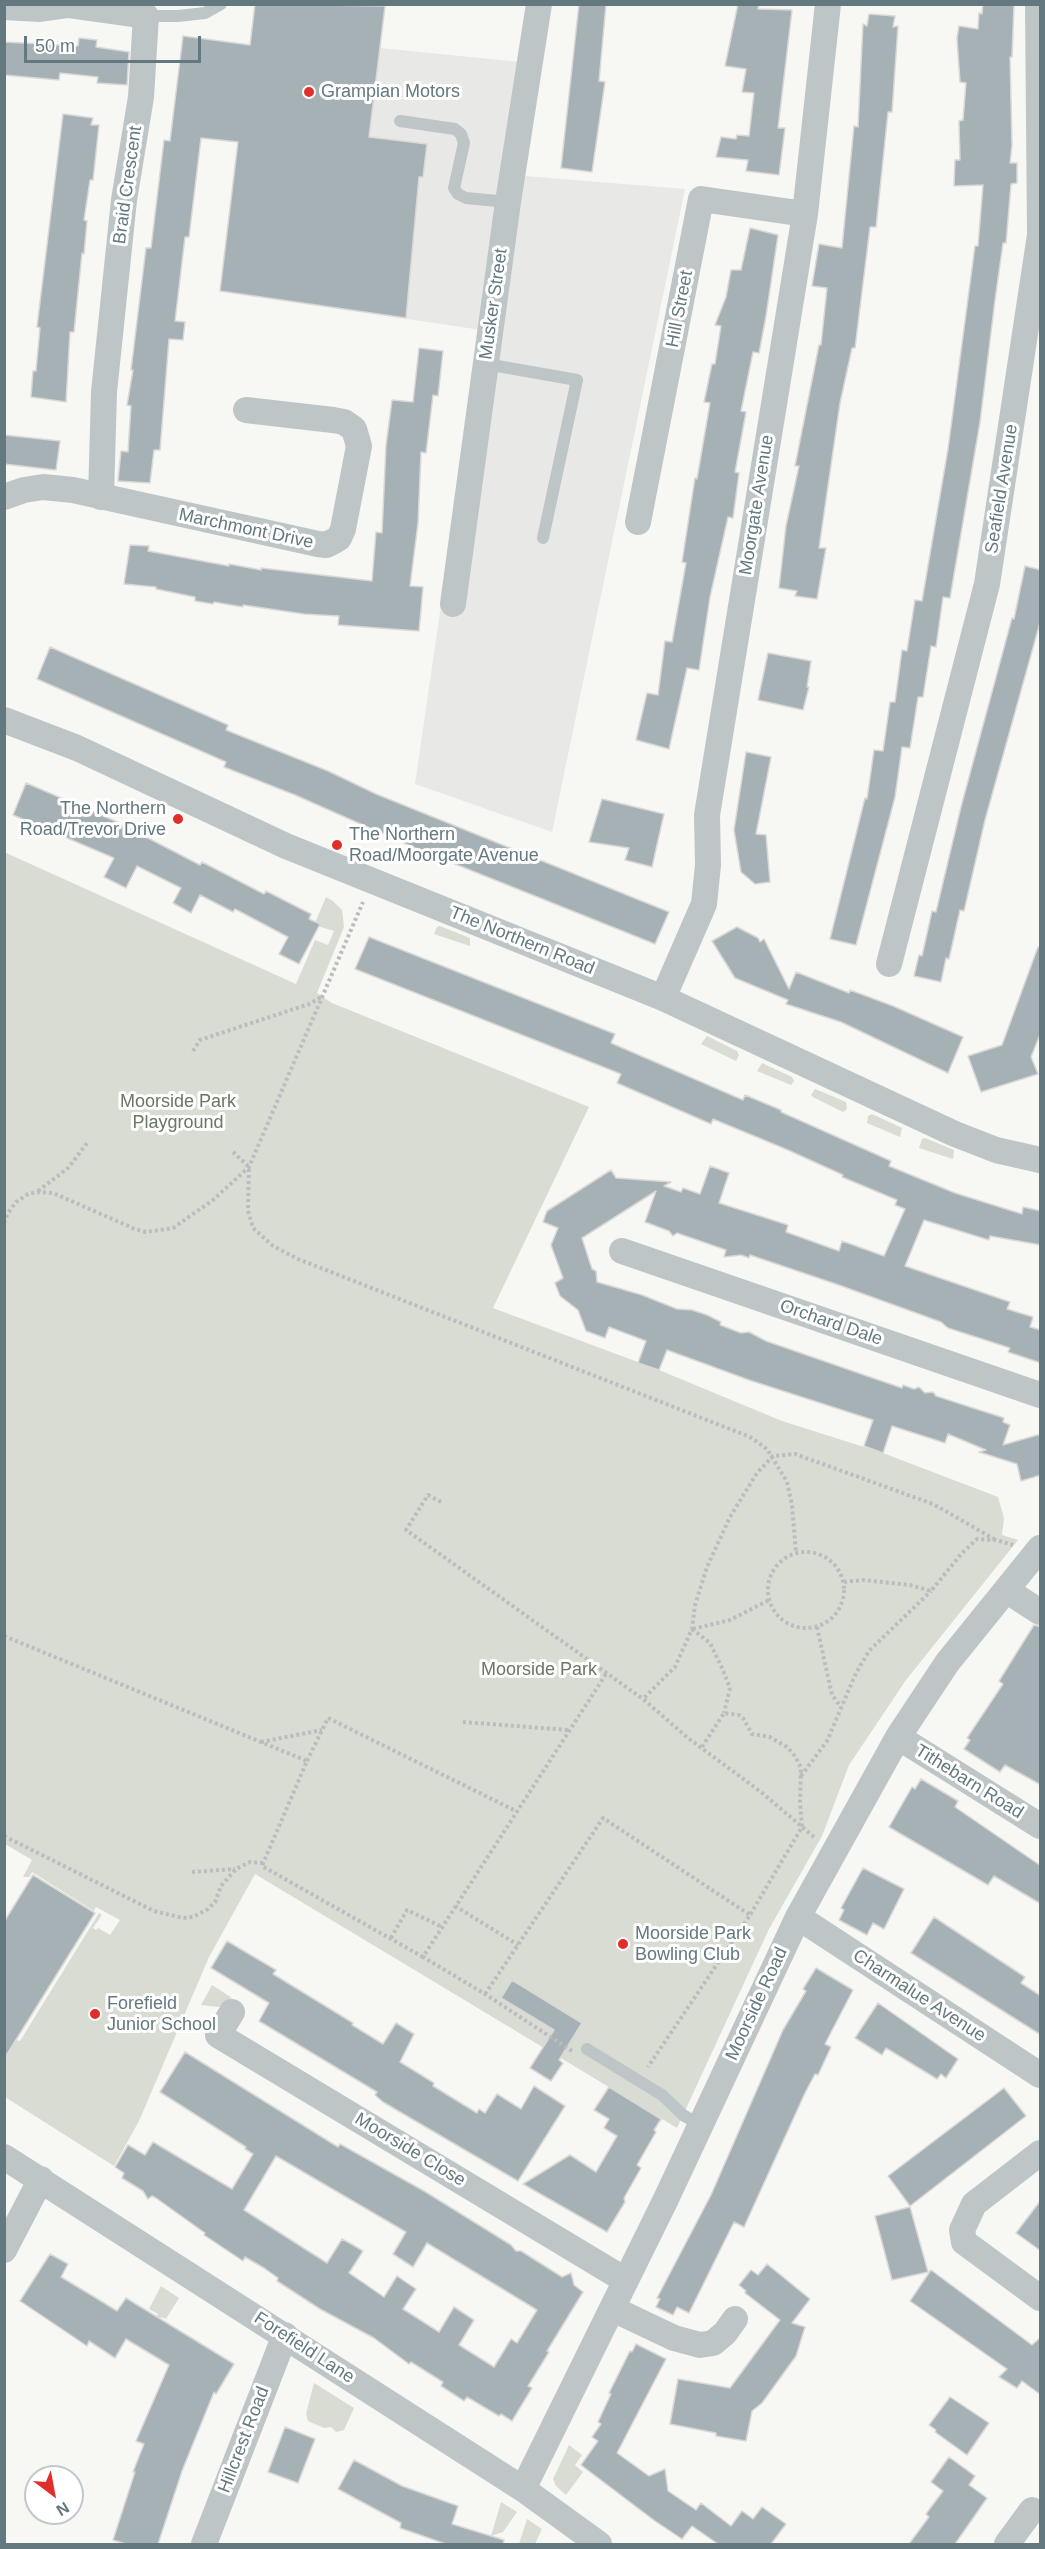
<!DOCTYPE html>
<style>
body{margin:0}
#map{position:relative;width:1045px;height:2549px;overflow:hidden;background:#f7f7f4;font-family:Arial,sans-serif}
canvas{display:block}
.frame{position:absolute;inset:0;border:6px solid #63797f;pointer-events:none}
.north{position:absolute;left:24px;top:2465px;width:60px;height:60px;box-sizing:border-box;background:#fff;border:2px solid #c1c9cc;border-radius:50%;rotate:148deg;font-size:16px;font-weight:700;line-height:24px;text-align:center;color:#63797f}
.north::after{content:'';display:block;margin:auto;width:21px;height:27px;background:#e12e2b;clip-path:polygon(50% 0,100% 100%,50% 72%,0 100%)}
.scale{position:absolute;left:24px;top:36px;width:177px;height:27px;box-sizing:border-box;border:3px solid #63797f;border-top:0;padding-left:8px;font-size:18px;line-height:21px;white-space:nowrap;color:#63797f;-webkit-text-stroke:4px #fff;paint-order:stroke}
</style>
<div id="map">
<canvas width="1045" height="2549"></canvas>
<div class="frame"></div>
<div class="north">N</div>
<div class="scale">50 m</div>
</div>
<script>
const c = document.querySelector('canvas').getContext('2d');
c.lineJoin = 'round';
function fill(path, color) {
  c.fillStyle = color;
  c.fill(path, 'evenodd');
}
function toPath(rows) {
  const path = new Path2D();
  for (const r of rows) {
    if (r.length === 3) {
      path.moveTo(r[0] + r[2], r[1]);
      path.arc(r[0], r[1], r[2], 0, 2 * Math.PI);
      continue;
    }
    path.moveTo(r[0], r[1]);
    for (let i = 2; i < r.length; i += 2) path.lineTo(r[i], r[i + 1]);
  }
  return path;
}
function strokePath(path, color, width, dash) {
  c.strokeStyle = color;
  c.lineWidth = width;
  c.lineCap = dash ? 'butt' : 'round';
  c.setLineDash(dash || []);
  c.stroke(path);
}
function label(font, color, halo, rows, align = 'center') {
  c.font = font + ' Arial,sans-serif';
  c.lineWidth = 6;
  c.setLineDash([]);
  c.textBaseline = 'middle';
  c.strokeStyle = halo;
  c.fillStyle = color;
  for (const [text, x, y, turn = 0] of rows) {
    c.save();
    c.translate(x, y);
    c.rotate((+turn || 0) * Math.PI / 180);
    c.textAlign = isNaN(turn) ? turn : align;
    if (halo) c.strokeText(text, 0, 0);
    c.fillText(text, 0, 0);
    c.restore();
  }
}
const built = toPath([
 [372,4,385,6,380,48,530,63,525,176,685,189,552,832,415,784,481,330,220,291,255,5]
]);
const green = toPath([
 [4,852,296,984,315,940,328,945,334,931,314,925,326,897,333,901,342,910,344,927,317,993,332,1003,589,1107,493,1308,659,1370,782,1421,883,1453,998,1497,1004,1518,1002,1535,1018,1540,906,1680,849,1765,822,1836,769,1929,677,2128,255,1874,209,1957,139,2121,114,2166,5,2097,5,2059,16,2040,20,2041,99,1913,102,1915,93,1928,96,1930,98,1928,110,1935,120,1920,96,1907,94,1911,32,1872,29,1877,23,1877,32,1860,5,1844],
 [440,926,470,938,470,946,434,934,437,927],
 [707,1036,737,1051,739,1055,736,1061,701,1044],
 [762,1063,792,1077,794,1081,791,1085,757,1071],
 [815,1089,846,1102,847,1109,843,1112,813,1097,811,1095],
 [872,1114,902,1128,900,1137,867,1123,868,1116],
 [925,1138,954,1150,953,1159,919,1148,922,1139],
 [212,1985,232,1998,219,2007,201,2005],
 [161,2286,179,2298,166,2319,161,2317,144,2347,158,2314,149,2309],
 [314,2383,354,2408,344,2430,336,2432,331,2427,324,2428,308,2421,306,2414],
 [569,2445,582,2455,575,2465,583,2472,566,2495,556,2486,553,2479],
 [501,2502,517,2512,503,2532,491,2536],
 [527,2519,542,2529,535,2544,519,2544]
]);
const building = toPath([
 [255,4,385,6,369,137,427,144,423,177,419,177,406,318,220,291,238,142,201,138,189,237,185,237,175,321,185,322,183,340,169,339,160,450,154,450,150,483,118,481,121,451,128,452,131,406,127,405,133,370,131,370,146,248,151,248,164,140,170,141,183,36,250,45,255,4],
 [579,4,606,4,599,81,605,82,592,172,561,168,579,4],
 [738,4,759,4,758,9,792,10,778,128,785,128,779,175,746,171,748,160,716,157,721,137,736,139,737,135,749,136,754,93,742,92,746,69,725,66,738,4],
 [983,4,1014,4,1012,57,1010,57,1012,145,1010,163,1017,163,1017,183,1011,184,1006,243,1003,243,995,300,980,422,950,598,943,597,936,647,931,646,923,697,918,697,910,748,902,747,895,797,856,945,830,939,865,798,867,799,874,750,883,751,890,702,895,702,902,650,907,651,915,600,922,601,948,449,975,246,978,246,983,185,954,186,955,160,960,160,959,121,963,120,966,83,960,82,957,38,959,26,978,29,979,13,982,14,983,4],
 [869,14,895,16,893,27,898,26,892,112,888,112,876,227,870,227,855,348,852,348,840,403,819,548,826,548,817,599,795,596,797,591,779,588,786,526,799,466,795,466,819,345,821,345,827,288,812,286,819,244,842,248,854,126,858,127,863,24,867,26,869,14],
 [79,38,97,40,96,47,129,52,127,85,97,83,98,77,60,73,59,80,4,75,4,42,78,46,79,38],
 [63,114,93,118,91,125,99,125,93,180,90,180,84,220,87,221,84,254,82,253,74,332,70,332,66,402,31,397,33,371,36,371,40,328,37,327,63,114],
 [750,228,778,235,766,316,759,353,753,352,741,411,746,412,735,472,739,473,733,518,728,517,710,597,699,670,687,668,669,749,636,740,647,693,658,695,665,641,672,642,686,563,682,562,695,478,697,479,710,403,704,402,712,364,715,364,721,326,715,325,726,297,731,270,741,270,750,228],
 [419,348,443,351,438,396,433,395,426,453,421,452,418,523,410,586,423,587,419,631,338,625,339,616,304,614,243,605,243,607,214,602,213,604,195,601,195,597,156,589,156,587,124,584,130,545,149,546,148,551,229,566,229,564,261,570,261,568,372,581,376,532,382,533,386,446,392,400,413,402,419,348],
 [4,435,60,441,56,470,4,464,4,435],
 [1025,566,1041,570,1041,619,985,820,964,911,960,910,949,959,946,958,941,982,914,976,919,955,922,956,932,911,936,912,961,807,1012,618,1014,619,1025,566],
 [50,647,228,725,226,730,328,771,376,794,669,912,655,944,415,848,295,795,224,767,226,762,37,679,50,647],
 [768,653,811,661,807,687,809,687,803,710,758,700,768,653],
 [746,752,771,757,756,834,766,835,770,882,755,884,741,872,734,830,746,752],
 [26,783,115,821,200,865,202,862,264,894,266,891,311,914,309,919,320,924,299,964,279,954,288,937,235,909,233,912,200,895,191,913,173,903,181,888,137,866,126,888,104,877,114,858,13,815,26,783],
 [602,799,664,814,652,867,625,860,629,848,589,842,602,799],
 [737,927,758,938,760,942,764,939,789,989,796,972,849,993,850,990,893,1006,963,1037,948,1073,841,1022,786,1004,788,1000,735,978,712,941,737,927],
 [369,937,615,1034,611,1043,743,1100,745,1095,781,1110,781,1112,891,1161,889,1166,955,1193,1022,1214,1023,1207,1041,1211,1041,1245,990,1236,989,1240,924,1220,905,1266,1010,1302,1007,1309,1033,1317,1030,1327,1041,1330,1041,1363,1008,1352,1010,1348,948,1328,941,1322,836,1284,750,1255,749,1258,741,1255,724,1257,726,1250,677,1233,673,1236,669,1231,645,1222,656,1191,582,1238,592,1269,596,1271,597,1282,642,1295,677,1309,692,1310,707,1315,721,1322,720,1325,741,1333,749,1332,766,1341,867,1376,902,1388,903,1385,914,1389,919,1387,925,1393,933,1392,936,1396,1004,1418,1003,1422,1010,1425,1003,1445,1041,1434,1041,1475,1021,1481,1017,1464,979,1452,986,1450,948,1434,945,1443,892,1426,883,1453,864,1446,873,1420,749,1380,667,1350,659,1370,638,1363,646,1341,609,1327,605,1338,586,1331,578,1310,560,1296,555,1283,563,1278,551,1245,558,1228,543,1222,547,1211,611,1170,616,1178,671,1182,664,1186,681,1192,683,1188,700,1194,710,1166,729,1173,719,1203,788,1225,786,1232,839,1251,842,1241,884,1256,905,1209,895,1205,897,1200,842,1177,843,1175,788,1150,713,1119,711,1124,617,1083,621,1074,355,969,369,937],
 [1038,947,1041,947,1041,1032,1031,1057,1038,1074,981,1092,968,1056,1002,1045,1038,947],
 [1034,1625,1041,1627,1041,1785,1005,1765,1000,1772,964,1749,970,1740,967,1738,1003,1684,999,1681,1034,1625],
 [921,1779,958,1801,955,1807,1041,1866,1041,1904,994,1876,988,1885,889,1827,912,1787,915,1789,921,1779],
 [863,1868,904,1889,884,1929,873,1923,867,1935,839,1920,844,1910,841,1908,863,1868],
 [33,1875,95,1913,4,2059,4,1922,33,1875],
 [934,1917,1025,1977,1021,1983,1041,1996,1041,2035,911,1953,934,1917],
 [227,1941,276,1970,273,1974,353,2023,352,2025,383,2044,396,2023,414,2034,400,2062,434,2083,433,2086,477,2113,479,2109,485,2113,497,2094,521,2109,534,2086,565,2106,518,2181,383,2102,375,2095,377,2092,259,2021,269,2003,211,1968,227,1941],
 [816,1968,853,1990,825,2044,831,2047,818,2075,815,2074,805,2093,744,2227,734,2222,689,2313,677,2307,673,2315,656,2307,660,2299,657,2298,711,2195,783,2030,806,1991,803,1989,816,1968],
 [512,1980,582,2023,559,2060,563,2063,551,2081,530,2068,554,2030,501,1998,512,1980],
 [878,2003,958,2059,946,2078,941,2074,937,2079,886,2048,882,2055,855,2038,878,2003],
 [185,2052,338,2147,340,2144,424,2191,511,2245,516,2251,521,2251,562,2277,571,2273,574,2285,583,2292,547,2351,549,2352,528,2386,532,2388,512,2421,501,2414,499,2416,467,2397,464,2401,441,2386,443,2382,411,2362,409,2364,374,2338,320,2309,277,2281,278,2278,264,2268,245,2257,243,2261,204,2235,205,2233,156,2198,152,2196,148,2199,143,2191,122,2178,124,2173,115,2167,128,2145,145,2155,153,2142,232,2189,253,2154,245,2149,246,2147,160,2092,185,2052],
 [276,2156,406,2232,393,2254,413,2267,427,2243,537,2310,517,2343,511,2339,494,2367,459,2345,474,2320,454,2307,439,2332,403,2309,416,2289,397,2276,384,2297,349,2273,363,2251,353,2245,342,2239,327,2263,244,2210,276,2156],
 [609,2087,661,2119,654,2130,656,2132,637,2165,641,2168,624,2198,625,2202,607,2232,523,2184,570,2155,596,2172,617,2136,604,2128,609,2119,594,2110,609,2087],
 [1004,2088,1026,2116,910,2206,888,2176,1004,2088],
 [1041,2200,1041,2251,1016,2233,1041,2200],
 [910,2207,928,2272,892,2280,875,2216,910,2207],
 [50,2254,68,2264,61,2277,96,2298,117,2311,126,2298,234,2364,216,2394,214,2392,182,2471,158,2544,126,2544,113,2540,135,2472,133,2472,144,2444,136,2441,169,2365,126,2339,115,2358,89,2341,87,2346,20,2301,50,2254],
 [767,2264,810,2299,792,2323,805,2327,796,2356,762,2403,752,2411,746,2441,716,2436,716,2433,670,2424,678,2379,730,2388,780,2320,745,2293,746,2291,739,2285,751,2270,758,2275,767,2264],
 [931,2270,1032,2345,1041,2337,1041,2395,1022,2381,1017,2388,999,2377,1007,2369,910,2301,931,2270],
 [636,2344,666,2359,617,2453,649,2476,665,2469,668,2491,696,2510,701,2503,731,2526,742,2511,753,2519,762,2507,786,2524,771,2544,718,2544,692,2526,682,2539,655,2521,581,2465,598,2441,592,2437,601,2424,598,2422,611,2394,609,2393,630,2351,632,2352,636,2344],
 [950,2397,989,2423,967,2455,935,2432,936,2430,929,2425,950,2397],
 [285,2427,315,2439,298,2483,268,2472,285,2427],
 [949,2457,975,2476,969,2485,987,2498,955,2544,909,2544,929,2517,926,2514,943,2491,931,2482,949,2457],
 [354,2460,402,2486,458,2506,452,2524,504,2540,503,2544,446,2544,400,2528,401,2523,338,2489,354,2460]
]);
const path = toPath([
 [193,1051,200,1040,309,1004,321,997],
 [233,1152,249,1167,248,1211,253,1228,273,1246,298,1259,750,1437,767,1449,787,1482,792,1505,796,1553],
 [38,1191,68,1168,88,1142],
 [4,1223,8,1213,16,1202,28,1194,38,1192,53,1193,135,1229,146,1232,173,1228,213,1200,249,1167,363,902],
 [441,1502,428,1495,406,1530,643,1699],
 [806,1590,38],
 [844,1582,863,1580,910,1585,931,1591,962,1553,977,1539,996,1540,1013,1545],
 [817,1627,832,1695,841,1707],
 [692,1629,710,1643,723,1670,730,1688,724,1713],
 [693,1629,730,1620,769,1600],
 [4,1636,307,1761,262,1866,423,1957],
 [463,1722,568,1730],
 [261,1742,322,1730],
 [702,1747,724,1713,739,1715,743,1718,752,1734,770,1737,787,1747,795,1756,801,1768,800,1802,802,1827,750,1915],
 [307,1761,328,1718,516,1811],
 [801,1776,827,1741,856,1673,869,1651,931,1591],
 [4,1836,154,1911,183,1918,193,1917,208,1909,215,1902,221,1886,236,1869,250,1862,263,1863],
 [814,1837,761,1792,688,1738,643,1699,675,1667,692,1629,695,1605,707,1567,730,1517,757,1473,773,1456,795,1454,933,1504,996,1540],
 [192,1872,235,1869],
 [455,1906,518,1945],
 [391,1938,407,1910,442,1927],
 [485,1994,603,1818,750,1915,648,2067],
 [572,2051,485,1994,423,1957,606,1674]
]);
const service = toPath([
 [146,16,178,16,205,13,221,4],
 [400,121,455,129,461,134,464,143,454,188,458,194,466,198,508,202],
 [486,364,577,380,543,538],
 [587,2049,662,2095,683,2115,700,2125]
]);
const minor = toPath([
 [4,7,40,9,68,5,146,16,141,97,124,200,104,392,101,497],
 [4,497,24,490,43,487,73,490,318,544,326,545,334,541,339,538,343,529,359,446,354,429,344,422,333,420,246,410],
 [638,522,701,199,805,214],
 [453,604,508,202,539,4],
 [4,720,77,748,286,846,663,998,955,1134,996,1150,1040,1160],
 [889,964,987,584,1040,235,1038,4],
 [663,998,704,904,708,865,707,815,805,214,828,4],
 [622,1251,1040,1395],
 [1006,1590,1040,1612],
 [898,1737,1040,1826],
 [798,1917,1040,2075],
 [232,2012,218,2035,625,2280],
 [1040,2153,974,2204,962,2230,964,2242,1040,2298],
 [4,2157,523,2489,599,2544],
 [4,2250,41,2179],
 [613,2309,674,2338,700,2345,713,2343,725,2333,735,2319],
 [523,2489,666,2199,798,1917,898,1737,947,1663,1040,1548],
 [204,2544,285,2335],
 [1007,2544,1032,2510]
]);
const markers = [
 [309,92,6,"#e12e2b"],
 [178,819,6,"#e12e2b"],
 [337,845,6,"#e12e2b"],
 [623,1944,6,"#e12e2b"],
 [95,2014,6,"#e12e2b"]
];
const poiNames = [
 ["Grampian Motors",321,92],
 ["The Northern",166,809,"right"],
 ["Road/Trevor Drive",166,830,"right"],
 ["The Northern",349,835],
 ["Road/Moorgate Avenue",349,856],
 ["Moorside Park",635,1934],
 ["Bowling Club",635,1955],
 ["Forefield",107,2004],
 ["Junior School",107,2025]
];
const streetNames = [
 ["Braid Crescent",128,185,-82],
 ["Musker Street",494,304,-82],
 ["Hill Street",680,309,-79],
 ["Seafield Avenue",1002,489,-81],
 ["Moorgate Avenue",757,505,-81],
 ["Marchmont Drive",246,529,12],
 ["The Northern Road",522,941,22],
 ["Orchard Dale",831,1323,19],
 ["Tithebarn Road",969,1782,32],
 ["Charmalue Avenue",919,1996,33],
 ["Moorside Road",757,2004,-65],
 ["Moorside Close",410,2150,31],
 ["Forefield Lane",304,2348,33],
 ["Hillcrest Road",244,2440,-69]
];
const parkNames = [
 ["Moorside Park",178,1102],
 ["Playground",178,1123],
 ["Moorside Park",539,1670]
];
fill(built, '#e8e8e7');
fill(green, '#d8dcd3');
fill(building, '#a5b1b4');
strokePath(building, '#d9d8d7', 1.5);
strokePath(path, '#b9bdbf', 4, [3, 3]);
strokePath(service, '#bec5c7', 12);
strokePath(minor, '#bec5c7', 26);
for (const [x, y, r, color] of markers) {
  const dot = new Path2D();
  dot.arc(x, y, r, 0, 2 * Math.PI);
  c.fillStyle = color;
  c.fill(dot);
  strokePath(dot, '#fff', 2);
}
label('18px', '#63797f', '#fff', poiNames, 'left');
label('18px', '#63797f', '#fff', streetNames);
label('18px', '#6a7761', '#fff', parkNames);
</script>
